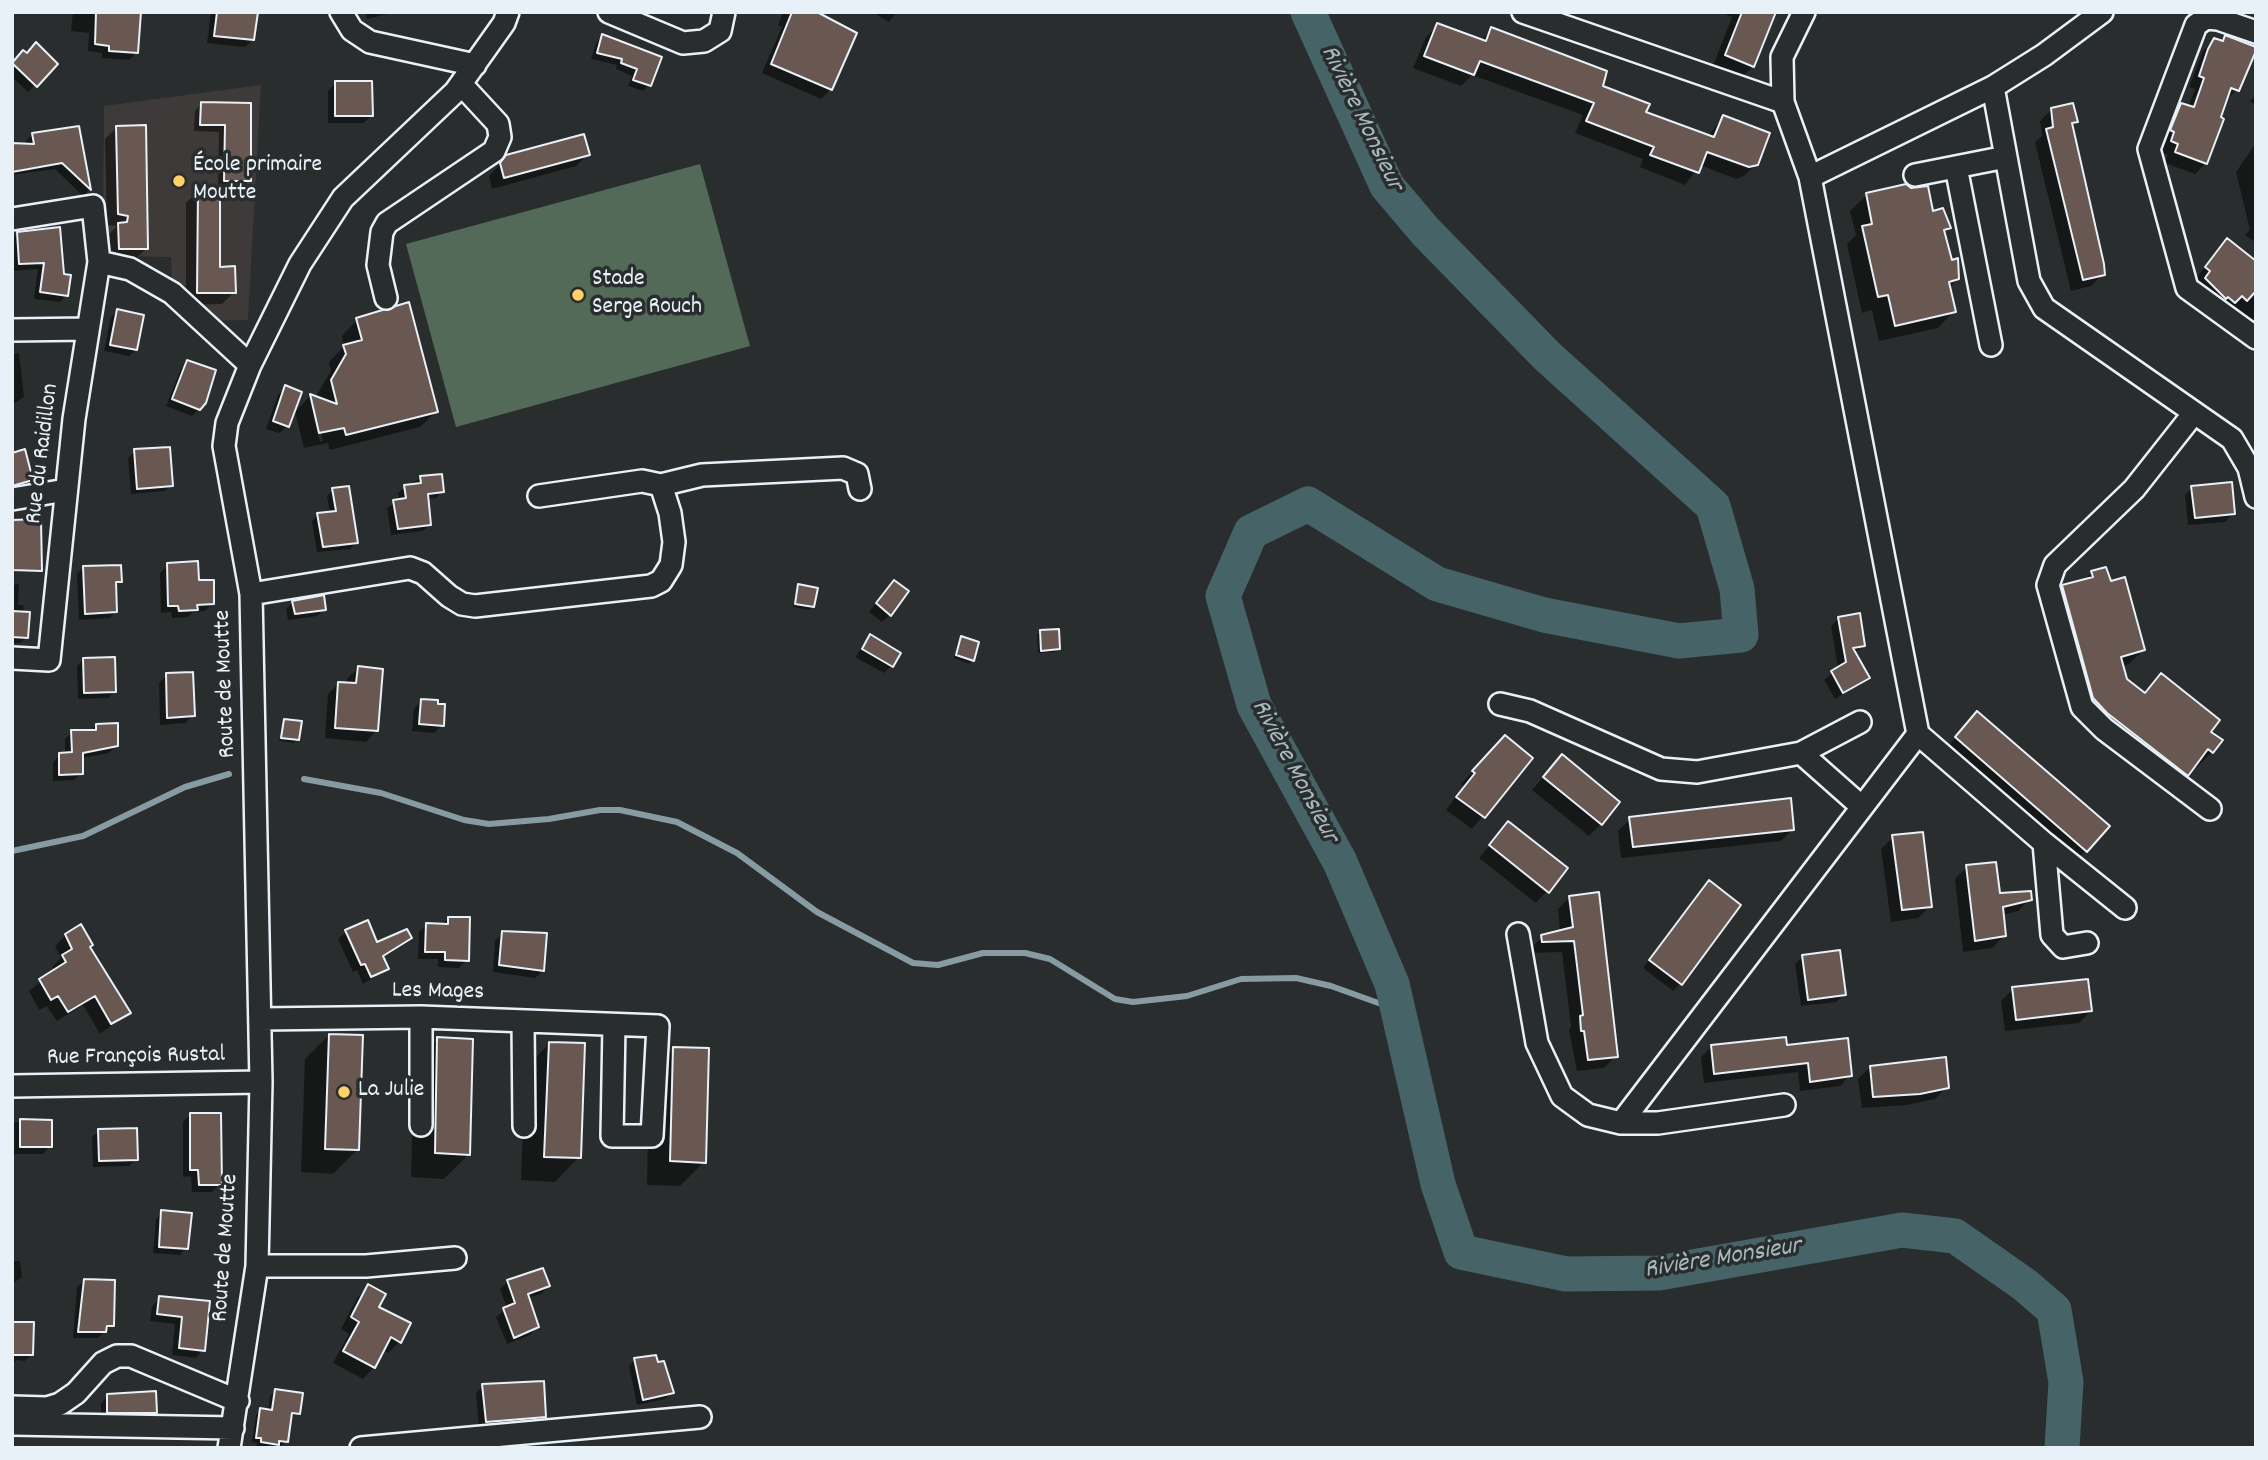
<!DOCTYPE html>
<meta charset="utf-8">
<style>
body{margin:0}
#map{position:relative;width:2268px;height:1460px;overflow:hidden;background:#2a2d2e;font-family:Dekko,sans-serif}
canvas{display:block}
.frame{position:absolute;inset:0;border:14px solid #e8f1f8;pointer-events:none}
</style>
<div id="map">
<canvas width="2268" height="1460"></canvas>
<div class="frame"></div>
</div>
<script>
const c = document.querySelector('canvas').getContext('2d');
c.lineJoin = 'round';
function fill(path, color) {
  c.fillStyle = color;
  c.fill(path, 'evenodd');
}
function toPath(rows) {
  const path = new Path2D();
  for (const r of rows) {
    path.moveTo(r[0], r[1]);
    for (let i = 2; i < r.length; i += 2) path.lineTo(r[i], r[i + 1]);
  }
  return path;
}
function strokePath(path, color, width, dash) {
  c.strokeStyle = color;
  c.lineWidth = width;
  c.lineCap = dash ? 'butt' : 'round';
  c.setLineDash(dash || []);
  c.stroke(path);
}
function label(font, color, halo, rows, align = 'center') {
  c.font = font + ' Dekko,sans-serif';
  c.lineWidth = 7;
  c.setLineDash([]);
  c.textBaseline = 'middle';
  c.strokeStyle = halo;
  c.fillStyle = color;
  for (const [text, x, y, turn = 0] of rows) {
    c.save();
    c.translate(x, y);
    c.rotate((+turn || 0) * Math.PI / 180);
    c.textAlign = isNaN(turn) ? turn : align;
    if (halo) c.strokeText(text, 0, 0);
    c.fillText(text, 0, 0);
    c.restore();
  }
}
const built = toPath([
 [261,85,248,320,210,321,172,285,171,257,103,256,104,106]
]);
const green = toPath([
 [700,164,750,346,456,427,406,244]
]);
const shadow = toPath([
 [139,12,136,53,129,60,102,58,102,53,88,51,89,33,71,31,73,12],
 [211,12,256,12,253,40,245,47,207,43],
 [366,12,396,12,367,19],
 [783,12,814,12,831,89,821,99,762,73,782,27,778,25],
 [872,12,897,12,889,22],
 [1719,12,1775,12,1753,66,1738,81,1711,71,1732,17],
 [1438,25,1480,41,1492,29,1644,113,1708,136,1723,117,1756,164,1744,176,1736,179,1700,165,1685,185,1640,167,1643,159,1575,133,1583,115,1472,75,1461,86,1413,68,1426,37],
 [602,36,659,58,649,85,643,91,628,86,632,76,616,69,617,65,591,59,596,43],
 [2225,37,2237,90,2225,100,2206,163,2195,174,2165,163,2168,155,2161,152,2164,143,2160,141,2171,116,2182,105,2188,107,2195,89,2189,87,2203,51,2214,40,2220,42],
 [36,45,55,64,28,92,12,77,12,64],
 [336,83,371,116,363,123,328,123,328,91],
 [2256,95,2256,106,2250,101],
 [201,104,250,105,249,180,243,187,218,187,219,132,194,131,195,111],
 [2052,109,2076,122,2071,126,2097,227,2103,274,2091,286,2071,291,2035,142,2042,136,2040,121],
 [116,128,147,248,135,259,108,259,108,236,117,226,107,225,105,139],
 [33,134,86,162,90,189,83,196,55,169,12,175,12,144,27,145,26,141],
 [2256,143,2256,243,2245,235,2250,230,2236,172],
 [588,154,576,166,492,189,489,176,507,157],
 [198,191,219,269,234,292,222,304,186,305,186,203],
 [1867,195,1932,213,1949,228,1943,233,1958,279,1949,288,1954,311,1938,328,1879,341,1872,310,1862,313,1847,244,1856,235,1850,211],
 [18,233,63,275,66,295,60,302,34,299,38,269,12,271,12,239],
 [2227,240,2256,264,2256,329,2230,306,2223,313,2195,290,2201,283,2195,279],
 [117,311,136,350,129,356,104,351,111,317],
 [357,320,436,412,420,427,330,450,328,443,304,448,295,412,310,396,315,398,331,371,329,362,344,346,342,336],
 [314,417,317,417,323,441,320,442],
 [19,353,24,397,12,405,12,354],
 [188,362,199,409,192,416,166,406,181,369],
 [286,387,287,426,280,433,266,429,278,395],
 [135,451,171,485,165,491,131,494,128,458],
 [12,455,31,480,24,487,12,490],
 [421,478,442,491,436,498,427,499,430,525,423,531,391,535,387,508,399,500,398,493,405,487],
 [2192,487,2233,514,2225,522,2188,525,2185,495],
 [333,490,356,543,350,549,317,552,312,521,318,514,330,513,327,496],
 [168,565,198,582,213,603,205,611,193,612,188,617,172,618,171,612,161,613,160,573],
 [83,568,120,581,114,586,116,611,110,618,79,620,77,574],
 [2092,572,2109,583,2144,649,2129,664,2122,666,2126,680,2143,694,2161,675,2209,732,2212,752,2197,767,2194,765,2172,789,2092,728,2048,602,2063,587,2083,581],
 [19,584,18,605,23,605,27,637,20,643,12,643,12,585],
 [799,586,812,607,809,610,793,607],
 [886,590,890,615,882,622,869,612],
 [293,602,324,609,317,616,288,620,286,609],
 [1839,618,1864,645,1854,653,1868,678,1835,699,1824,680,1838,668,1831,626],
 [1041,631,1058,648,1055,652,1038,653,1037,635],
 [870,637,891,666,884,673,855,657],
 [962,638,972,660,969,664,954,658],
 [84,659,114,692,108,698,78,699,77,666],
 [358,668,377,730,366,742,325,738,328,694,339,683,347,684,347,679],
 [167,675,193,716,185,723,160,725,159,683],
 [421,701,442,725,434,733,412,731,414,709],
 [285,720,297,740,294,743,279,741],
 [1966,724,2086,850,2075,861,1946,749],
 [96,725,116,746,109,753,81,758,81,773,74,780,53,781,53,762,60,755,65,754,65,739,72,732,90,732],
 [1493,749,1530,759,1472,829,1446,810,1464,786,1461,784],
 [1551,768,1601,824,1589,836,1532,790],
 [1630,819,1793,829,1781,841,1621,858,1618,831],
 [1508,823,1547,891,1536,903,1479,858],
 [1893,837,1930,906,1918,918,1891,922,1881,849],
 [1967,867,1998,895,2030,899,2018,911,2002,915,2004,936,1992,948,1963,952,1955,879],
 [1709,882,1681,983,1673,991,1643,968],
 [1570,897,1616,1056,1604,1068,1577,1071,1569,1030,1571,1027,1562,952,1531,953,1530,949,1542,937,1560,932,1558,909],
 [448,918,467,960,459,968,438,967,438,959,418,959,419,932,427,925,442,925],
 [346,932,377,944,410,938,382,958,387,968,363,984,357,970,353,972,338,939],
 [502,933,543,971,535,978,493,972,495,941],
 [66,935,88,948,129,1012,100,1034,83,1005,57,1021,47,1006,39,1010,29,991,54,971,52,967,61,958,55,946],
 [1803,956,1844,995,1836,1002,1801,1006,1795,964],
 [2013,989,2091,1011,2079,1023,2005,1031,2001,1001],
 [329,1035,358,1149,333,1174,301,1172,305,1059],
 [438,1039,468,1155,444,1179,411,1177,414,1063],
 [549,1044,579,1157,555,1182,521,1180,525,1068],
 [1711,1047,1786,1047,1850,1075,1840,1086,1800,1091,1798,1072,1704,1083,1701,1057],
 [674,1049,704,1162,680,1186,647,1185,649,1073],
 [1870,1067,1947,1087,1935,1099,1907,1105,1862,1108,1858,1079],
 [191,1114,220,1184,212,1192,192,1192,191,1176,183,1177,183,1122],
 [12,1122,50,1122,50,1146,43,1154,12,1154],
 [99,1131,136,1159,129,1166,93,1167,92,1137],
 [162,1212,186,1248,180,1255,153,1253,156,1219],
 [12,1261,20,1261,22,1277,12,1284],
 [84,1281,112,1325,98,1338,73,1338,77,1287],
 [508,1281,548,1286,541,1294,527,1298,537,1327,530,1335,507,1344,496,1317,507,1308,500,1289],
 [369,1286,376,1307,400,1341,388,1353,383,1350,374,1367,363,1379,333,1363,349,1334,341,1329,357,1298],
 [160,1298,209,1303,203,1350,196,1358,172,1355,175,1324,150,1321,152,1306],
 [12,1324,32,1354,25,1361,16,1360,12,1366],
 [635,1360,672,1393,665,1399,637,1405,629,1366],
 [483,1386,544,1417,537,1424,479,1428,476,1393],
 [275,1391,299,1413,290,1417,286,1441,281,1446,256,1447,257,1443,252,1442,256,1415,261,1410,268,1411,270,1396],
 [108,1396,155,1413,148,1420,101,1419,101,1403]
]);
const stream = toPath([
 [304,779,381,793,464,820,489,824,549,819,600,810,620,810,677,822,737,853,817,912,913,963,938,965,983,953,1025,953,1050,959,1115,999,1133,1002,1187,996,1241,979,1296,978,1331,986,1398,1010],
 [12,851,83,836,185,787,229,774]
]);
const river = toPath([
 [1308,12,1387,186,1426,232,1547,356,1713,506,1737,589,1741,635,1679,641,1544,615,1437,584,1308,504,1251,532,1223,596,1254,705,1340,862,1392,984,1438,1184,1461,1252,1566,1274,1659,1273,1902,1230,1955,1236,2025,1285,2054,1310,2066,1382,2062,1448]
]);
const building = toPath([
 [96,12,141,12,138,53,109,51,109,46,95,44,96,12],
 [217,12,258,12,254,40,214,36,217,12],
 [792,12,817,12,857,33,832,90,771,64,792,12],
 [1742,12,1776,12,1754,67,1725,55,1742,12],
 [1437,23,1486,41,1491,27,1607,71,1603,86,1650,104,1646,112,1714,137,1723,115,1770,133,1758,165,1749,167,1707,152,1699,173,1650,155,1654,147,1586,121,1594,103,1480,61,1474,75,1424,56,1437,23],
 [602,34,662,57,651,86,633,80,637,69,621,63,622,59,597,53,602,34],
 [2225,35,2256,47,2256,51,2239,91,2231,88,2221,117,2224,119,2207,164,2175,152,2178,144,2171,141,2174,132,2170,130,2181,103,2194,107,2204,78,2199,76,2208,49,2214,38,2223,41,2225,35],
 [36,42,58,64,37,87,12,63,23,50,27,53,36,42],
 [335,81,372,81,373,116,335,116,335,81],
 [201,102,251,103,251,181,224,181,225,125,200,125,201,102],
 [2073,103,2078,122,2072,123,2104,264,2105,275,2083,280,2046,129,2053,127,2051,108,2073,103],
 [146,125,148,249,119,249,118,223,127,222,128,216,118,214,116,126,146,125],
 [79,126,91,190,62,163,12,172,12,143,34,144,32,133,79,126],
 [584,134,590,155,504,178,500,163,506,155,584,134],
 [1906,184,1911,188,1928,186,1933,211,1943,208,1951,228,1944,230,1952,260,1958,258,1959,279,1949,282,1956,312,1895,326,1888,295,1878,297,1862,226,1872,224,1866,193,1906,184],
 [220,188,220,267,235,266,236,293,197,293,198,189,220,188],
 [60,227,64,274,71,275,68,296,40,292,44,263,19,264,17,232,60,227],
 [2227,238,2256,261,2256,291,2247,301,2242,296,2235,303,2228,297,2226,299,2205,278,2210,271,2205,267,2227,238],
 [409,302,438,412,346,435,344,428,319,433,310,394,337,404,331,380,346,354,343,345,362,340,356,318,409,302],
 [117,309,144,315,137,350,110,345,117,309],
 [187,360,216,370,206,403,200,410,172,399,187,360],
 [285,385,302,392,289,427,273,421,285,385],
 [170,447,173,486,137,489,134,449,170,447],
 [25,449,33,480,12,486,12,453,25,449],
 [442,474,444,492,428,494,431,525,398,529,393,500,406,498,404,485,421,483,420,476,442,474],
 [2232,482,2235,514,2195,518,2191,486,2232,482],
 [349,486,358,543,323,547,317,513,336,511,332,488,349,486],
 [41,519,42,571,12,570,12,520,41,519],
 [198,561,199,580,214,580,214,604,197,605,198,610,179,611,178,606,168,606,167,563,198,561],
 [121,565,122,582,116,582,117,612,85,614,83,566,121,565],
 [2106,567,2111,581,2125,577,2145,650,2121,657,2127,679,2145,693,2161,673,2220,720,2211,732,2223,740,2213,753,2208,749,2188,776,2107,713,2093,698,2062,585,2093,577,2091,571,2106,567],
 [894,580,909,591,891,616,876,603,894,580],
 [798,584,818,588,814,607,795,604,798,584],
 [324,595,326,610,295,614,292,601,324,595],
 [12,611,30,612,28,638,12,637,12,611],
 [1860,613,1865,646,1853,648,1870,678,1843,693,1831,671,1846,662,1838,617,1860,613],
 [1059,629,1060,649,1041,651,1040,630,1059,629],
 [870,634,901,653,893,667,862,649,870,634],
 [961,636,979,642,974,661,956,655,961,636],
 [115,657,116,692,84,693,83,658,115,657],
 [358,666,383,669,378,731,335,728,338,682,356,683,358,666],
 [193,672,195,716,167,718,166,673,193,672],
 [421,699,438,700,438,704,445,704,444,726,419,724,421,699],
 [1977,711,2110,826,2087,852,1955,737,1977,711],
 [284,719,302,721,299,740,281,738,284,719],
 [118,723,118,746,83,753,83,774,59,775,59,753,72,752,71,730,96,730,96,724,118,723],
 [1505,735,1533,758,1485,818,1456,797,1475,773,1472,771,1505,735],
 [1562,754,1620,802,1602,825,1543,777,1562,754],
 [1791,798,1794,830,1633,847,1629,817,1791,798],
 [1508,821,1568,868,1549,893,1489,845,1508,821],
 [1923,832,1932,907,1902,910,1892,835,1923,832],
 [1996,862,2000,893,2031,891,2032,900,2003,907,2006,936,1975,941,1966,865,1996,862],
 [1709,880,1741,905,1682,985,1649,960,1709,880],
 [1599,892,1618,1057,1588,1060,1584,1031,1581,1031,1580,1016,1583,1015,1574,941,1542,942,1541,935,1573,927,1569,896,1599,892],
 [448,917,470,917,469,961,445,960,445,952,425,952,426,923,448,924,448,917],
 [368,920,377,942,407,929,412,938,383,956,389,969,371,977,365,964,361,965,345,930,368,920],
 [81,924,93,945,90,947,131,1013,111,1024,95,996,68,1012,58,996,51,1000,39,979,66,962,62,955,72,949,65,934,81,924],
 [502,931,547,933,544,971,499,965,502,931],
 [1840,950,1846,995,1808,1000,1802,955,1840,950],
 [2088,979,2092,1011,2016,1020,2012,987,2088,979],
 [329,1034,363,1035,359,1150,325,1149,329,1034],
 [437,1037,473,1039,470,1155,435,1153,437,1037],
 [1786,1037,1787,1045,1848,1038,1852,1076,1810,1082,1808,1063,1714,1074,1711,1045,1786,1037],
 [549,1042,585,1043,581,1158,544,1157,549,1042],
 [673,1047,709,1048,706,1163,670,1161,673,1047],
 [1946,1057,1949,1088,1920,1094,1873,1097,1870,1066,1946,1057],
 [190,1113,221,1113,222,1185,199,1185,198,1170,190,1170,190,1113],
 [20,1119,52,1120,52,1147,20,1147,20,1119],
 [137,1128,138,1160,99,1161,98,1129,137,1128],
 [161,1210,192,1213,188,1249,159,1247,161,1210],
 [543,1268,550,1286,528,1294,539,1327,514,1338,503,1308,515,1303,507,1280,543,1268],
 [84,1279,115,1280,114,1326,107,1326,106,1332,78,1332,84,1279],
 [368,1284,386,1294,379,1307,411,1323,401,1343,391,1337,375,1368,343,1351,359,1322,351,1317,368,1284],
 [159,1296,210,1301,205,1351,179,1348,182,1317,157,1314,159,1296],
 [12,1322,34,1322,33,1355,12,1355,12,1322],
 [656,1355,658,1362,664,1361,674,1393,643,1400,634,1358,656,1355],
 [544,1381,546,1417,486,1422,482,1384,544,1381],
 [275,1389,303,1393,300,1414,292,1413,288,1442,279,1441,279,1445,261,1442,261,1438,256,1438,260,1408,272,1410,275,1389],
 [156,1391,157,1413,107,1413,107,1394,156,1391]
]);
const minor = toPath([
 [341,12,352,30,370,42,475,65],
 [609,12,683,43,704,41,720,31,724,12],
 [1523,12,1783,102],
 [1804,12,1782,57,1783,102,1810,177,1918,734,2044,843,2125,908],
 [2256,32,2218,19,2206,18,2196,25,2149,149,2187,288,2256,338],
 [1993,87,2029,281,2044,308,2232,439,2249,468,2256,497],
 [1956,167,1991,345],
 [1915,175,2006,157],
 [1810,177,1993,87,2044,55,2102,12],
 [12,219,93,206,99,262,130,269,172,293,250,365],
 [386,298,378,265,382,232,387,223,494,151,500,137,498,124,461,84],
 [12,330,88,329],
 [2194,413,2134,489,2055,565,2048,585,2082,707,2104,729,2210,809],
 [661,485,702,475,843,468,857,474,860,489],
 [12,499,66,490],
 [251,594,410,568,423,573,449,596,462,604,475,606,651,586,661,581,671,565,674,542,670,513,661,485,642,481,539,496],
 [12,658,49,660,74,419,99,262],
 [1500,704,1530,711,1661,769,1697,772,1801,753,1860,722],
 [1801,753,1862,807],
 [2044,843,2052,935,2063,947,2087,943],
 [1518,934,1537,1043,1562,1096,1588,1115,1621,1123,1658,1123,1784,1105],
 [421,1017,421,1125],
 [261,1019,421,1017,658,1026,652,1136,612,1136,614,1025],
 [523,1021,524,1126],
 [12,1086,261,1082],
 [1621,1123,1918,734],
 [257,1266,366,1266,455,1258],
 [12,1407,47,1408,60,1404,76,1393,103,1363,117,1356,131,1356,238,1401],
 [12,1424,233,1428],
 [229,1448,257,1266,261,1082,251,594,224,446,227,423,250,365,300,264,343,198,455,92,504,23,508,12],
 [361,1448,700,1417]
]);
const markers = [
 [179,181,7,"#ffd166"],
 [578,295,7,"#ffd166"],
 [344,1092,7,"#ffd166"]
];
const poiNames = [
 ["École primaire",193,167],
 ["Moutte",193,195],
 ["Stade",592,281],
 ["Serge Rouch",592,309],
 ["La Julie",358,1092]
];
const streetNames = [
 ["Rue du Raidillon",44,454,-83],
 ["Route de Moutte",227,684,-92],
 ["Les Mages",438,993,1],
 ["Rue François Rustal",136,1058,-1],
 ["Route de Moutte",227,1248,-86]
];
const waterNames = [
 ["Rivière Monsieur",1360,119,64],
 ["Rivière Monsieur",1293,772,62],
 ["Rivière Monsieur",1723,1260,-9]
];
fill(built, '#3d3a39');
fill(green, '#526a57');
fill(shadow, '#0007');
strokePath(stream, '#879ca2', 6);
strokePath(river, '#466468', 35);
fill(building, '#695852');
strokePath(building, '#e8f1f8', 2);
strokePath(minor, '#e8f1f8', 26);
strokePath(minor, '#2a2d2e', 21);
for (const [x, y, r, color] of markers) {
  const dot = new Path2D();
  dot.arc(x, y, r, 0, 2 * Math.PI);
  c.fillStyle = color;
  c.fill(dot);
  strokePath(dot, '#2a2d2e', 2.5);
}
label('24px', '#e8f1f8', '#2a2d2e', poiNames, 'left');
label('24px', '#e8f1f8', '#2a2d2e', streetNames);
label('italic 26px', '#a7b9be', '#2a2d2e', waterNames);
</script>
